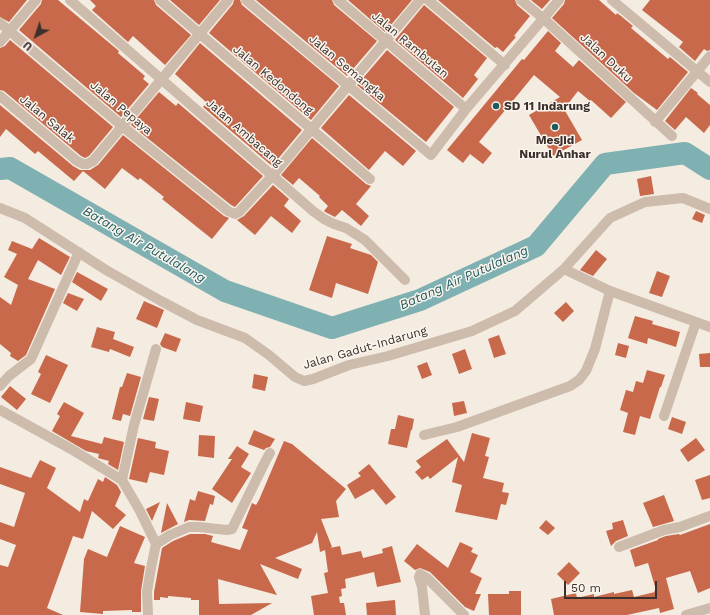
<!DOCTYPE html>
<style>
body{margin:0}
#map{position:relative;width:710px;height:615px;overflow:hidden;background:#f4ebe1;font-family:"Work Sans",sans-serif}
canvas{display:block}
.north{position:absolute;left:16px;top:16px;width:40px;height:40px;-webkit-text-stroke:3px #fbf5ee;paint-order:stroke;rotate:220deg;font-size:11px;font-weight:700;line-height:16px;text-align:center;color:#3b302b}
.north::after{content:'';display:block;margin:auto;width:14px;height:18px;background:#3b302b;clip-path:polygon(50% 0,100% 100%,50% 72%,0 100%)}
.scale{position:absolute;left:564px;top:581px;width:93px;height:18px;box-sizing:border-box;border:2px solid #3b302b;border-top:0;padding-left:5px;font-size:12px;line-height:14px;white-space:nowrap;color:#3b302b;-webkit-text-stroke:3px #fbf5ee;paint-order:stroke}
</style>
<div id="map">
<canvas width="710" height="615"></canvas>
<div class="north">U</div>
<div class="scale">50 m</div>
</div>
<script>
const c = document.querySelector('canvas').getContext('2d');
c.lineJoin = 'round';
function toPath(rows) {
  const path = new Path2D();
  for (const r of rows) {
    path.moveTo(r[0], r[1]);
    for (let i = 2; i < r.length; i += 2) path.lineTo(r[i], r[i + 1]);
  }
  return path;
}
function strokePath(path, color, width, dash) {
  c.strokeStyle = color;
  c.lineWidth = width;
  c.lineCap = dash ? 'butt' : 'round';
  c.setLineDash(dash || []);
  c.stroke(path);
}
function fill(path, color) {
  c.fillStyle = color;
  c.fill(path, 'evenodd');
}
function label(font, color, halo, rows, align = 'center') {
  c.font = font + ' "Work Sans",sans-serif';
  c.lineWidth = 3;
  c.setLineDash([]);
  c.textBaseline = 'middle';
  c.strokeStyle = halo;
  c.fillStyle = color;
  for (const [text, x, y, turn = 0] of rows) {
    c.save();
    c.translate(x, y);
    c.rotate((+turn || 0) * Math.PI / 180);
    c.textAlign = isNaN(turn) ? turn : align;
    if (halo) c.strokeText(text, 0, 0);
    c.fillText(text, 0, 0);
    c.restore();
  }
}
const river = toPath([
 [0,169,10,168,225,291,332,328,420,300,536,246,605,164,685,153,710,169]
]);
const building = toPath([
 [0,0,27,0,9,22,0,17],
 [42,0,58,0,119,51,118,53,145,76,143,79,149,84,121,117,19,30,41,4],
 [90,0,154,0,156,5,191,35,165,65,133,36,128,42,92,10,96,6],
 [170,0,220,0,199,25],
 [234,0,240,0,242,5,339,86,311,120,209,33,233,4],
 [256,0,332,0,334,5,377,41,347,76],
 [348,0,412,0,385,32],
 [438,0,515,0,517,5,530,16,514,36,516,37,503,52,497,47,495,48],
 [531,0,550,0,542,9],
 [565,0,599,0,616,15,617,13,621,16,633,26,631,28,668,59,670,57,688,72,657,110,634,93,552,18,564,4],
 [650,0,710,0,710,50,707,51,704,49,695,61,679,47,683,42,642,10],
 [424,5,487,58,474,75,478,79,463,98,395,40],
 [548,31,561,43,555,51,573,67,579,60,626,102,611,118,591,100,590,101,578,91,564,109,582,140,553,156,529,115,560,97,534,75,479,142,492,153,483,164,470,154,463,163,447,150,522,59,524,60],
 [10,40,113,127,89,156,85,158,81,156,4,91,0,90,0,48,5,46],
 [200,43,302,130,272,166,203,107,207,103,175,74],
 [387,50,454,107,426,142,357,85],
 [691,88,698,93,697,94,710,105,710,125,704,133,686,117,675,130,665,121],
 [159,92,176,106,178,103,263,176,235,207,231,205,131,125],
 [349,95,416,151,403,166,385,151,369,170,321,128],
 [0,105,73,166,80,170,90,170,98,165,123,135,224,216,229,218,212,239,162,199,164,197,140,178,138,180,122,168,105,189,83,171,74,181,38,151,35,154,6,129,0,137],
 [312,138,366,184,371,186,356,204,369,216,361,226,342,210,335,217,327,213,324,211,328,206,319,197,320,196,299,178,293,185,281,175],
 [651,176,654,194,640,196,637,179],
 [273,185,289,199,284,206,301,221,292,233,271,216,255,235,237,220,244,216],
 [696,211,705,215,702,223,692,219],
 [327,236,352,244,350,248,371,255,378,262,368,294,336,283,332,298,309,290],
 [39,238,70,257,61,275,38,260,28,279,55,289,26,355,18,361,10,356,11,353,0,344,0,297,11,305,18,285,4,277,17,254,8,250,12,241,32,249],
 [596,250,607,259,593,276,580,270],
 [657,271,670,276,662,297,649,293],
 [77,272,108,289,101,301,72,282],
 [68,293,84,299,77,311,63,303],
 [144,301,164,310,157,328,136,319],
 [566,302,574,311,563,322,554,313],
 [635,316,653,321,652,324,680,332,676,347,648,338,647,344,628,338],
 [97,327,115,332,113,339,134,347,130,357,110,349,109,352,91,347],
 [165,333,181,339,176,352,162,347,160,344],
 [499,335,506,354,494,358,488,339],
 [618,343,629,346,626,358,615,355],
 [465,349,472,369,459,374,452,354],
 [710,353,710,367,700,367,699,354],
 [46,355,68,365,50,403,31,394,41,374,38,372],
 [427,362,432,375,422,379,417,366],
 [647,370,665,375,661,387,660,387,650,419,640,416,635,435,623,432,628,413,620,410,626,390,633,392,636,381,643,383],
 [127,373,141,377,130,416,123,414,121,421,112,419,120,387,122,387],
 [254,374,268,377,265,391,252,388],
 [10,386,26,399,17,410,1,397],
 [149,397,159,399,154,421,143,419],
 [464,401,467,413,454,416,452,403],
 [64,402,84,413,71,436,102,444,104,437,124,442,118,470,108,464,109,461,98,458,99,454,86,451,52,431,60,416,57,414],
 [186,402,203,406,200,422,183,419],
 [398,415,414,419,412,430,411,430,407,448,388,444,391,429,395,429],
 [672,417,686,422,682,434,668,429],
 [254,430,275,439,270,447,266,448,264,450,248,444],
 [472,433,490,438,485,456,489,457,483,478,504,483,502,492,509,493,506,505,501,504,497,520,455,512,462,485,452,482,458,457,430,479,428,476,422,480,415,472,421,467,416,461,447,439,464,462],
 [199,435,215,436,214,458,198,456],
 [138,438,156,442,155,448,169,451,164,475,150,472,147,483,129,479],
 [696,438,705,450,688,462,680,450],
 [284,441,292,444,346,489,336,501,339,517,321,519,332,547,330,548,340,546,342,555,361,551,363,558,383,553,382,549,392,546,401,582,377,587,374,572,345,579,346,588,341,589,342,596,339,597,340,603,344,603,346,615,314,615,311,596,328,593,324,573,328,572,325,550,320,552,317,532,312,543,275,558,302,569,298,579,260,564,277,595,218,579,219,604,272,603,251,615,199,615,199,600,191,600,191,598,168,596,168,598,160,597,160,600,154,600,154,592,162,548,173,541,190,534,205,534,213,536,211,542,240,550,248,530,242,528,252,503,256,505,259,500],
 [237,446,249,454,241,467,251,473,232,503,212,489,232,459,228,459],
 [40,460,56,468,47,488,80,512,84,499,88,501,98,479,103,482,105,477,117,485,121,492,115,506,126,515,113,529,92,511,83,539,73,536,47,608,63,615,0,615,0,565,8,567,16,545,0,539,0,522,14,527,25,493,0,484,0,467,31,478],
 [369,464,396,497,386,505,373,489,355,499,347,485,361,476,358,473],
 [710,475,710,498,702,500,695,480],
 [198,491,215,496,213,505,210,504,205,521,189,520,184,522,190,499,195,501],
 [664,495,674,521,653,527,643,503],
 [160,502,152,521,146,509],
 [167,503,178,524,161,533],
 [546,520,555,528,548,535,539,528],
 [623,520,628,536,616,541,611,546,606,531,613,529,612,523],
 [710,524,710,588,698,593,690,571,666,578,674,609,660,613,659,608,627,615,554,615,551,599,576,593,577,598,594,594,594,597,614,592,614,594,632,590,634,597,655,592,654,591,656,590,648,563,635,567,630,550,658,540,658,539,666,536,679,534,680,535],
 [120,526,145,537,134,563,145,566,141,591,141,612,132,612,132,610,103,611,103,614,80,612,84,559,88,549,107,557],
 [460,542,473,548,471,552,478,555,470,572,482,578,475,594,481,594,474,611,465,607,430,572,420,568,415,570,404,561,417,544,448,568],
 [569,562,580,573,568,585,557,574],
 [509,591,521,591,521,615,489,615,488,594,509,594],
 [395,600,396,615,367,615,366,603]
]);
const minor = toPath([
 [70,0,313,211,324,219,334,224,346,228,365,240,405,280],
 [160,0,370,179],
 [246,0,431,155,466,109,559,0],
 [338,0,466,109],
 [428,0,505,65],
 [521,0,544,19,672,136],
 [612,0,710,82],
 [0,23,122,126,228,211,235,214,239,212,273,175,420,0],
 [0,42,36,0],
 [0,96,77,161,83,164,87,164,93,161,228,0],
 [655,122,710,56],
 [0,208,25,218,106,270,161,301,197,320,245,338,269,355,295,377,304,381,313,379,349,365,388,356,472,331,515,311,564,269,610,218,645,202,683,198,710,209],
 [564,269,610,291,710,327],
 [0,386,9,376,31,359,79,252],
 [0,410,71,449,122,480,140,511,156,544],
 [664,416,696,322],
 [424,435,457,427,570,386,579,380,586,371,595,349,610,291],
 [122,480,134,425,156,349],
 [619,547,664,530,680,527,710,516],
 [148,615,147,592,151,568,156,544,170,535,189,527,199,527,227,530,232,529,266,460,270,453],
 [425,615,422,587,419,577,420,574,427,578,464,615],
 [686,615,710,608]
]);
const markers = [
 [496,106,4,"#1f5a5e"],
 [555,127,4,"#1f5a5e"]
];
const streetNames = [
 ["Jalan Rambutan",410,45,40],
 ["Jalan Duku",606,58,43],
 ["Jalan Semangka",347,68,40],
 ["Jalan Kedondong",273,80,40],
 ["Jalan Pepaya",121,108,40],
 ["Jalan Salak",47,119,40],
 ["Jalan Ambacang",244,133,41],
 ["Jalan Gadut-Indarung",365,348,-16]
];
const poiNames = [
 ["SD 11 Indarung",504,106],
 ["Mesjid",555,140,"center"],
 ["Nurul Anhar",555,154,"center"]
];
const waterNames = [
 ["Batang Air Putulalang",144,245,30],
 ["Batang Air Putulalang",464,278,-24]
];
strokePath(river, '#7fb0b2', 22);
fill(building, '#c8694b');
strokePath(minor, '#cdbbac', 10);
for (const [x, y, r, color] of markers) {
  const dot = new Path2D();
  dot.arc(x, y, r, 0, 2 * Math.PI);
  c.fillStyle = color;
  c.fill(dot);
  strokePath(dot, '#fbf5ee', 1.5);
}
label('12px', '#3b302b', '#fbf5ee', streetNames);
label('bold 12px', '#3b302b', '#fbf5ee', poiNames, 'left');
label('italic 13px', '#1f5a5e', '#fbf5ee', waterNames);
</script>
